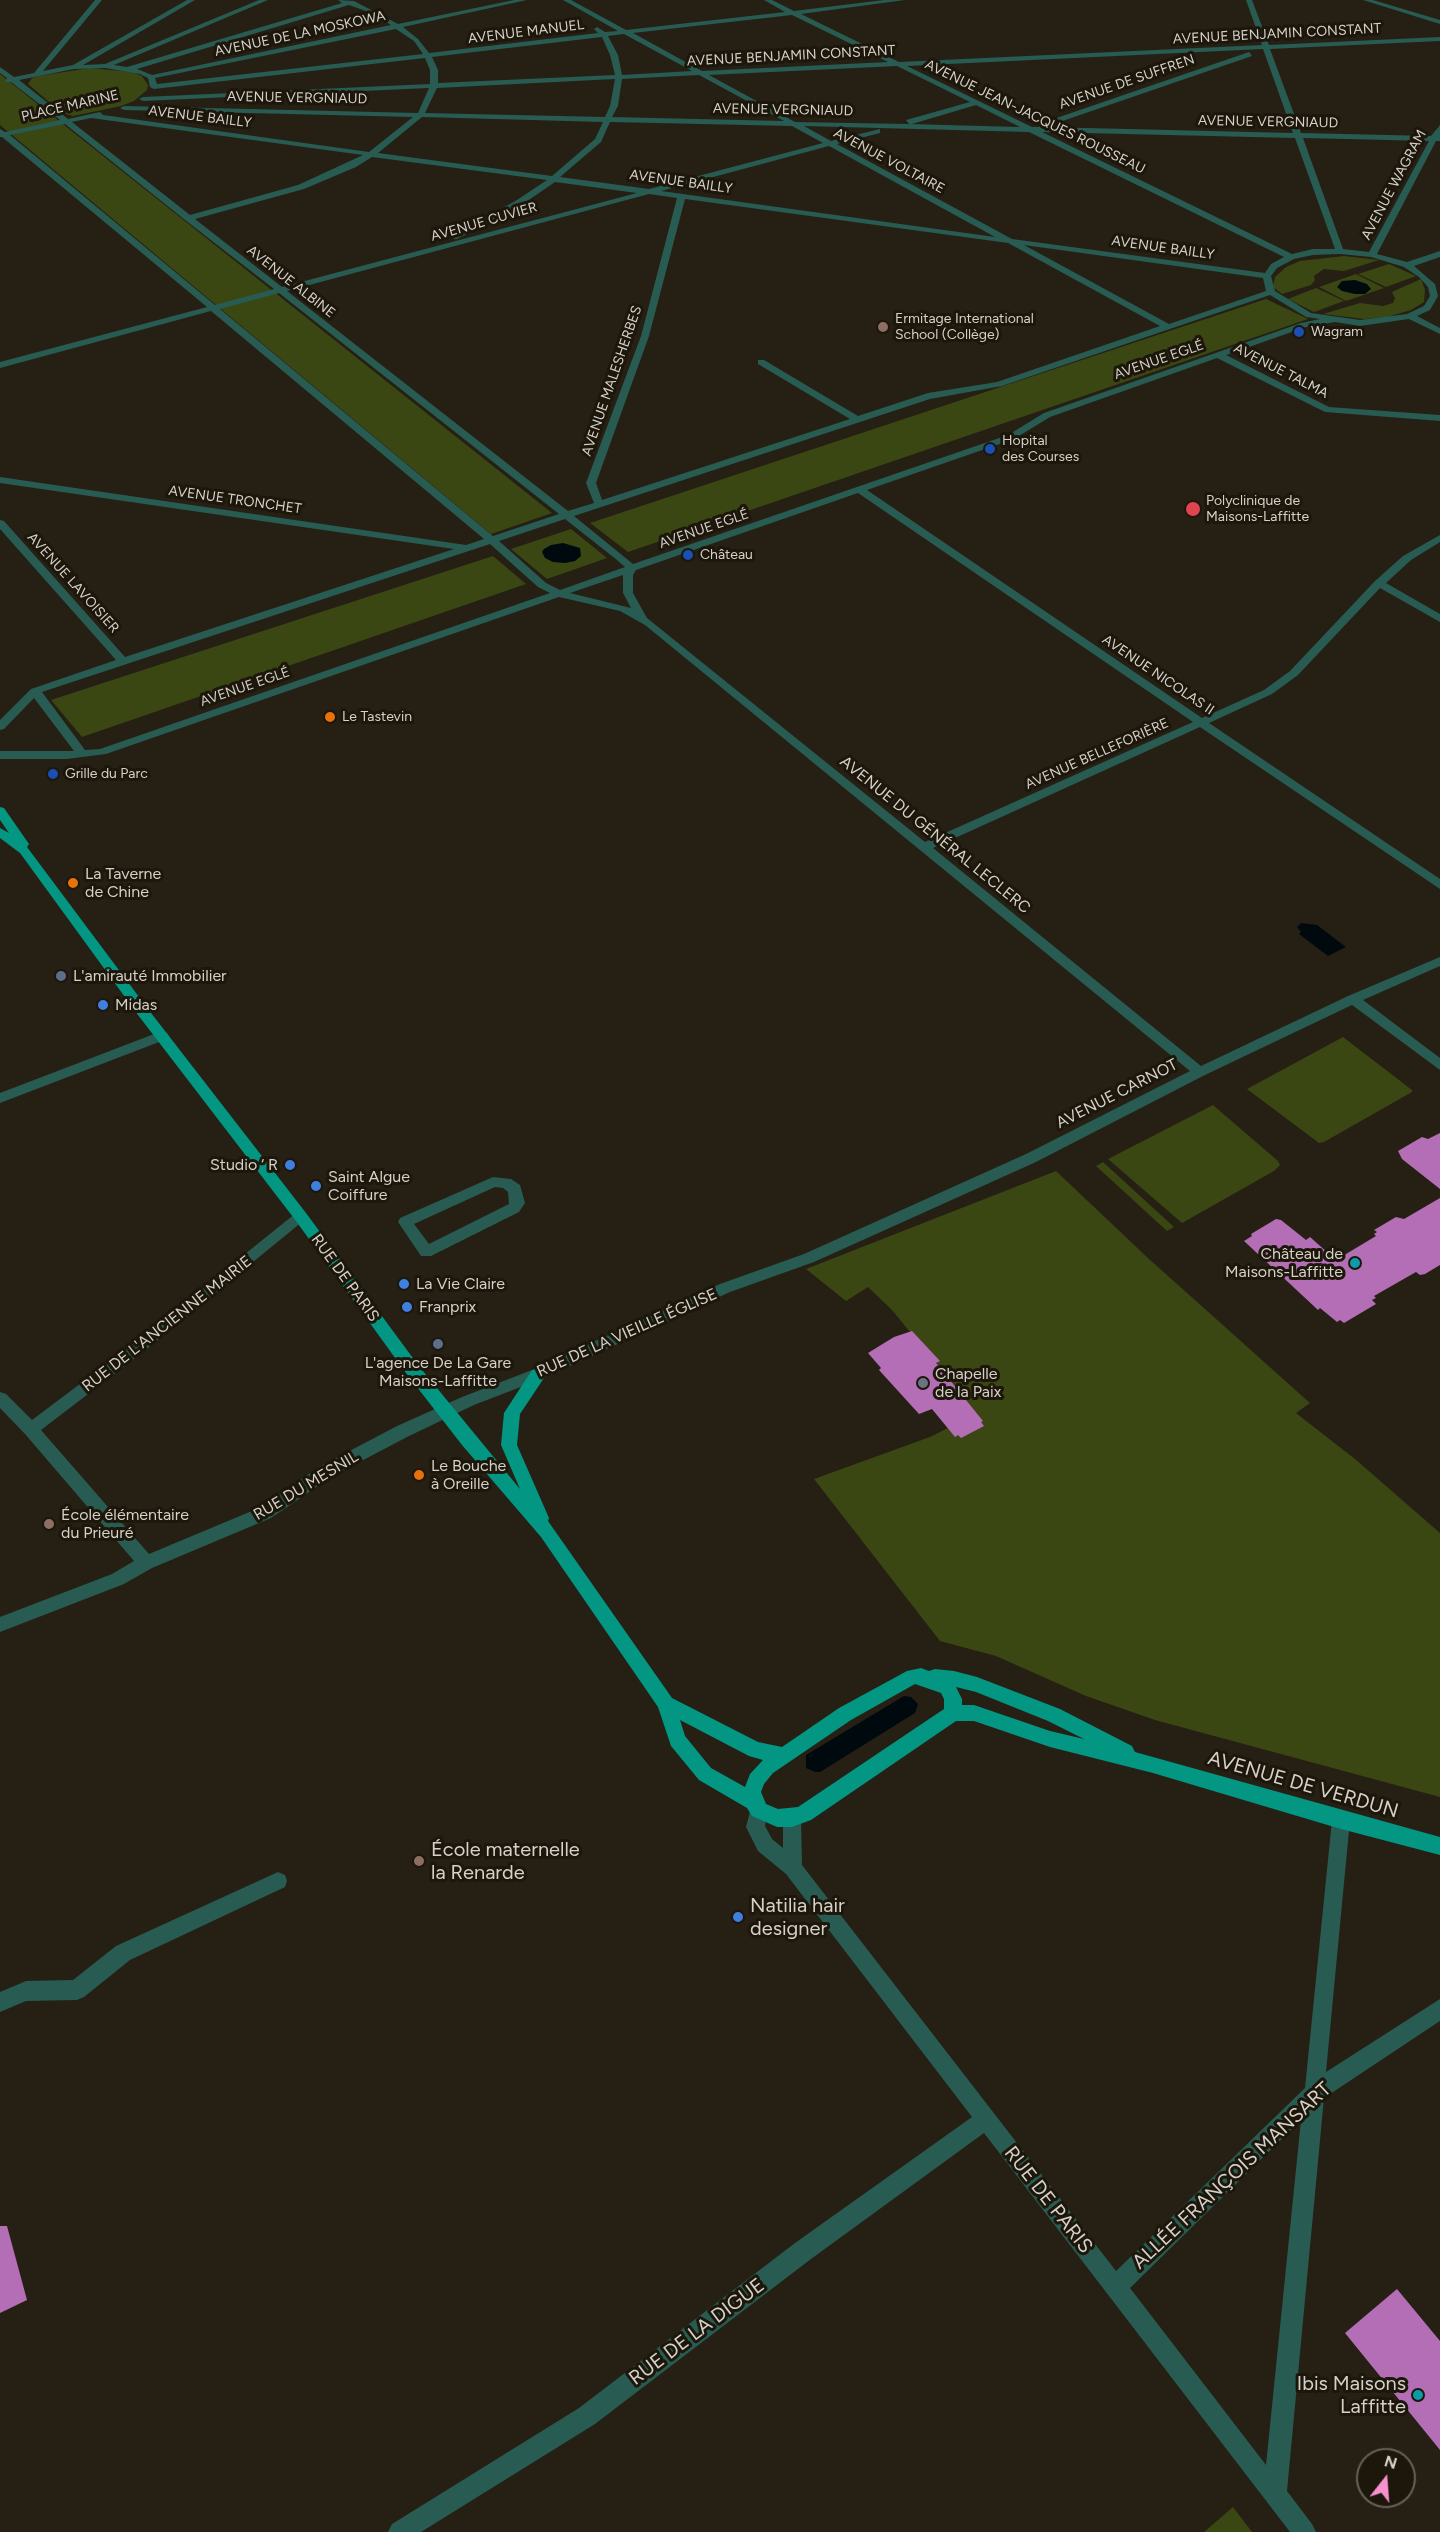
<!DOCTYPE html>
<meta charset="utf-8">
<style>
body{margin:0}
#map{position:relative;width:1440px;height:2532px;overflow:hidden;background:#261f14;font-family:Figtree,sans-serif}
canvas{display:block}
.north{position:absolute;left:1356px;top:2448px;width:60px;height:60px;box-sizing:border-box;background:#1c160b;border:2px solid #666157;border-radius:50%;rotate:17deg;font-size:16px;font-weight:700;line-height:24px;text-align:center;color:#d5d1c9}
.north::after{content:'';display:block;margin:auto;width:21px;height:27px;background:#f790ce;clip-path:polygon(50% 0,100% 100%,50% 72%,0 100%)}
</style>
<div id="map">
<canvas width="1440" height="2532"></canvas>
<div class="north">N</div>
</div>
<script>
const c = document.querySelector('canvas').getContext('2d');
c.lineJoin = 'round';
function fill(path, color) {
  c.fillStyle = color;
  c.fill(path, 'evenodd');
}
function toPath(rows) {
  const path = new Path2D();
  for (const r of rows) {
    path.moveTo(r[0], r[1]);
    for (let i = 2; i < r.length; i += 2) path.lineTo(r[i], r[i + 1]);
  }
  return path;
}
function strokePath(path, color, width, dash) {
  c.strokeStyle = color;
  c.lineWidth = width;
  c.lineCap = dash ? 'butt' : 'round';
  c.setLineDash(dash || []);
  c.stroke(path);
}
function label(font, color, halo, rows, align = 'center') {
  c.font = font + ' Figtree,sans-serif';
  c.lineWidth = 6;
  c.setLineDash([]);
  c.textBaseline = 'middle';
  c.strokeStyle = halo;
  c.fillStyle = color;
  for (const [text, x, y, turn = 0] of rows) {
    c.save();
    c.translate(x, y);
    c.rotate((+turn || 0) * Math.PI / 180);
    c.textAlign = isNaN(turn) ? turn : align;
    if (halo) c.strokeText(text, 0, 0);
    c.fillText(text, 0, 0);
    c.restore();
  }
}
const green = toPath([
 [90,68,132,72,142,76,148,85,147,90,134,101,121,106,73,116,62,113,28,84,32,78,38,76],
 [0,74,552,513,491,534,0,125],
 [1344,256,1379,260,1344,271,1324,269,1314,276,1315,280,1311,285,1282,294,1273,287,1275,277,1286,267,1300,261],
 [1389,264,1416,276,1386,287,1358,274],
 [1356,274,1384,288,1346,301,1319,287],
 [1421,279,1425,290,1424,302,1411,310,1387,317,1364,319,1323,314,1360,303,1383,306,1393,303,1395,298,1392,292],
 [1316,288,1344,301,1314,312,1288,299],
 [1266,299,1308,319,628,552,590,523],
 [571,529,607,558,547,579,511,549],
 [493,556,526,584,82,737,51,700],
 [1343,1037,1412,1090,1412,1092,1324,1142,1319,1143,1247,1089],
 [1213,1105,1278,1161,1280,1165,1274,1171,1182,1223,1108,1159],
 [1103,1162,1174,1227,1167,1231,1096,1166],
 [1056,1171,1149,1259,1310,1403,1296,1413,1355,1459,1440,1533,1440,1797,1155,1720,1086,1696,996,1656,940,1641,814,1479,930,1437,972,1416,933,1360,892,1310,868,1287,846,1301,806,1269],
 [1233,2507,1252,2532,1204,2532]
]);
const water = toPath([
 [1355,280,1367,284,1371,289,1365,294,1355,294,1342,291,1337,287,1342,281],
 [563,543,580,548,581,556,575,561,565,563,553,562,545,558,542,552,544,549,551,545],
 [1301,923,1317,925,1346,947,1328,956,1299,934,1301,932,1297,927],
 [904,1696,911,1697,918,1704,915,1713,820,1772,815,1772,806,1768,806,1755]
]);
const building = toPath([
 [1440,1133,1440,1189,1402,1159,1398,1151,1422,1137,1428,1139],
 [1440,1198,1440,1265,1425,1274,1420,1275,1416,1272,1374,1296,1376,1298,1372,1300,1376,1304,1344,1323,1340,1320,1337,1322,1320,1308,1318,1310,1244,1241,1252,1236,1251,1234,1276,1219,1281,1220,1306,1240,1310,1237,1336,1260,1376,1236,1374,1234,1377,1232,1374,1230,1396,1217,1404,1219],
 [912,1331,940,1361,936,1363,983,1421,981,1422,984,1426,961,1438,958,1435,955,1437,932,1409,919,1414,879,1370,881,1368,868,1353,894,1337],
 [0,2226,7,2226,27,2300,0,2313],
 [1397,2289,1440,2341,1440,2450,1345,2333]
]);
const street = toPath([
 [95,0,102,0,43,71,73,65,187,0,195,0,83,65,105,64,259,0,268,0,114,65,127,67,342,3,338,0,354,1,398,24,514,0,527,0,403,27,418,39,429,53,598,33,594,29,597,27,605,32,618,31,563,0,571,0,626,30,785,12,764,0,772,0,794,11,884,0,905,0,801,14,899,62,1262,45,1246,0,1252,0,1269,45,1440,37,1440,41,1270,49,1301,133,1431,136,1440,125,1440,141,1436,141,1377,254,1407,262,1440,251,1440,257,1414,266,1435,284,1438,296,1430,310,1417,316,1440,328,1440,334,1409,319,1360,326,1335,322,1306,327,1226,355,1329,407,1440,415,1440,421,1325,412,1217,358,1050,417,1014,439,867,490,1202,718,1264,690,1290,671,1375,581,1403,556,1440,535,1440,542,1411,560,1386,583,1440,614,1440,622,1380,588,1298,675,1272,694,1209,723,1440,879,1440,889,1200,727,933,848,1201,1066,1348,996,1440,957,1440,966,1363,1000,1440,1058,1440,1070,1352,1005,1205,1075,1036,1162,814,1262,730,1292,544,1378,474,1405,409,1436,331,1477,271,1518,152,1568,124,1584,0,1632,0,1617,112,1574,134,1561,25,1434,0,1408,0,1392,6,1394,32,1420,133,1344,296,1213,301,1212,308,1217,143,1352,41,1430,149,1554,259,1508,319,1467,397,1426,462,1397,532,1370,720,1284,804,1254,1026,1154,1190,1071,645,625,620,611,559,597,106,754,67,759,0,759,0,751,74,751,34,698,4,729,0,730,0,720,31,689,116,660,0,529,0,520,4,521,125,657,454,549,0,483,0,477,466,545,484,539,211,311,0,368,0,362,207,307,2,137,0,137,0,129,5,132,60,120,11,82,5,82,7,78,0,73,0,67,14,77,34,73,95,0],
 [349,5,374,14,391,25,152,75,137,69,349,5],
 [792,15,888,62,702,71,633,33,792,15],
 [396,29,414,41,423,54,157,84,155,78,396,29],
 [624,34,692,71,622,75,618,55,608,36,624,34],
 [602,37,610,55,615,75,438,83,438,70,432,57,602,37],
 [1263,49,1293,133,1045,127,1252,56,1249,52,1039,124,1039,127,1032,127,907,66,1263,49],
 [425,58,430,70,430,84,143,97,139,99,143,101,429,88,418,113,124,106,120,108,124,110,413,117,369,152,103,115,100,112,68,119,19,80,74,69,105,68,140,74,148,78,150,87,154,89,425,58],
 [897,66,970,102,906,120,909,124,795,122,709,75,897,66],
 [699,75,784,121,612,117,618,106,622,79,699,75],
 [615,79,610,106,605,117,425,113,437,88,615,79],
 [976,105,1020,127,909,124,912,124,976,105],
 [422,117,603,122,595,139,552,176,378,153,422,117],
 [91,118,363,155,298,185,190,215,72,122,91,118],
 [610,122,792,126,823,143,649,189,560,177,601,142,610,122],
 [65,124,185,220,274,289,215,305,10,135,65,124],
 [804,126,1029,132,1284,257,1271,264,1265,273,1012,239,837,144,880,133,880,129,831,141,804,126],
 [1042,132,1295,138,1335,249,1313,249,1292,254,1042,132],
 [1303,138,1429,141,1369,252,1343,249,1303,138],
 [829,146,995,237,661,191,829,146],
 [372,157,547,180,517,200,454,235,454,239,457,239,523,204,555,182,637,193,282,287,195,219,304,189,356,167,372,157],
 [649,194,677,198,641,336,586,483,594,503,568,511,287,291,649,194],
 [685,199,1008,243,1160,326,997,382,928,393,858,416,764,360,758,360,758,364,850,419,602,500,596,483,649,336,685,199],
 [1024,245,1263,278,1266,291,1169,324,1024,245],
 [1340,254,1371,257,1404,267,1419,277,1428,287,1430,296,1424,306,1407,314,1360,320,1311,313,1275,291,1271,276,1277,268,1294,259,1313,255,1340,254],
 [279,293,559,514,493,536,220,309,279,293],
 [1270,295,1306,317,1320,319,1301,323,1044,413,1008,435,633,564,574,516,930,399,1002,386,1270,295],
 [858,493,1193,722,925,842,647,618,633,593,633,575,636,570,858,493],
 [565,519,617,560,625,567,560,590,546,583,499,541,565,519],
 [490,544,538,587,550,593,100,749,85,750,42,692,490,544],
 [623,575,623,593,631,608,570,593,623,575],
 [1363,0,1373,0,1440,20,1440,24,1363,0],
 [162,1031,167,1033,169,1036,167,1039,0,1103,0,1093,162,1031],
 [493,1177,511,1179,520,1185,525,1203,519,1212,431,1256,421,1256,398,1222,400,1218,493,1177],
 [495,1187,503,1188,508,1192,509,1204,429,1244,414,1224,495,1187],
 [759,1801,766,1804,768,1810,765,1826,772,1839,783,1848,783,1818,785,1812,792,1809,799,1812,801,1818,802,1865,1116,2271,1305,2088,1332,1820,1334,1814,1341,1811,1348,1814,1350,1820,1326,2072,1440,1999,1440,2021,1324,2098,1287,2491,1312,2524,1316,2532,1290,2532,984,2133,811,2259,595,2424,421,2532,388,2532,392,2524,579,2408,795,2243,972,2117,786,1874,758,1851,746,1827,752,1804,759,1801],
 [1301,2120,1266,2465,1130,2288,1301,2120],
 [278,1872,285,1875,287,1881,285,1887,130,1960,84,1997,77,2000,26,2001,0,2012,0,1992,26,1981,73,1980,116,1946,278,1872]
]);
const primary = toPath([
 [0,807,4,808,29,844,27,847,148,1009,306,1213,418,1365,520,1489,501,1445,504,1413,532,1370,544,1370,546,1374,544,1378,520,1414,517,1445,549,1518,548,1521,672,1698,758,1742,782,1747,839,1708,907,1671,921,1668,929,1671,935,1669,954,1671,977,1677,1060,1709,1132,1746,1135,1752,1440,1837,1440,1855,1341,1829,1153,1773,1050,1747,974,1721,956,1721,811,1820,792,1827,777,1827,752,1816,747,1808,699,1780,671,1746,658,1707,541,1537,462,1445,406,1373,296,1221,138,1015,20,853,0,838,0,828,9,833,0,820,0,807],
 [915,1684,941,1693,944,1699,944,1709,798,1807,778,1809,766,1804,761,1792,764,1784,773,1773,851,1720,915,1684],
 [956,1687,976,1692,1048,1721,1084,1739,1050,1731,974,1705,962,1705,962,1699,956,1687],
 [680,1720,749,1756,763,1760,750,1774,745,1787,711,1768,685,1736,680,1720]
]);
const markers = [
 [883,327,6,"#8d6e63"],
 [1299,332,6,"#1a4fb4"],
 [990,449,6,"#1a4fb4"],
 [1193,509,8,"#e0444e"],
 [688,555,6,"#1a4fb4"],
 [330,717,6,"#e8710a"],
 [53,774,6,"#1a4fb4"],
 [73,883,6,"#e8710a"],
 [61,976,6,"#5c6f8a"],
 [103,1005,6,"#3f7fe0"],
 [290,1165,6,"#3f7fe0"],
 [316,1186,6,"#3f7fe0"],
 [1355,1263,6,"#0f9aa8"],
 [404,1284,6,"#3f7fe0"],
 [407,1307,6,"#3f7fe0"],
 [438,1344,6,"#5c6f8a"],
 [923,1383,6,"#6b7280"],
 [419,1475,6,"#e8710a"],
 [49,1524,6,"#8d6e63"],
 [419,1861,6,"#8d6e63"],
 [738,1917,6,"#3f7fe0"],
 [1418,2395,6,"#0f9aa8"]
];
const farStreetnames = [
 ["AVENUE MANUEL",526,32,-7],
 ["AVENUE DE LA MOSKOWA",300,34,-12],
 ["AVENUE BENJAMIN CONSTANT",1277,34,-3],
 ["AVENUE BENJAMIN CONSTANT",791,56,-3],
 ["AVENUE DE SUFFREN",1127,82,-19],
 ["AVENUE VERGNIAUD",297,98,1],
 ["PLACE MARINE",70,106,-13],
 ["AVENUE VERGNIAUD",783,110,1],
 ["AVENUE BAILLY",200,117,7],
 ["AVENUE JEAN-JACQUES ROUSSEAU",1035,117,26],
 ["AVENUE VERGNIAUD",1268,122,1],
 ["AVENUE VOLTAIRE",889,161,28],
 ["AVENUE BAILLY",681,182,8],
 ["AVENUE WAGRAM",1394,185,-62],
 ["AVENUE CUVIER",484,222,-16],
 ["AVENUE BAILLY",1163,248,8],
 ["AVENUE ALBINE",291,282,38],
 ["AVENUE EGLÉ",1159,360,-19],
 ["AVENUE TALMA",1281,371,27],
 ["AVENUE MALESHERBES",612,381,-71],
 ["AVENUE TRONCHET",235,500,8],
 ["AVENUE EGLÉ",704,529,-19],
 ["AVENUE LAVOISIER",73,583,48],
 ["AVENUE NICOLAS II",1158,675,34],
 ["AVENUE EGLÉ",245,687,-19],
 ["AVENUE BELLEFORIÈRE",1097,754,-24]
];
const farPoinames = [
 ["Ermitage International",895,319],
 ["School (Collège)",895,335],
 ["Wagram",1311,332],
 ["Hopital",1002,441],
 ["des Courses",1002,457],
 ["Polyclinique de",1206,501],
 ["Maisons-Laffitte",1206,517],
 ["Château",700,555],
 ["Le Tastevin",342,717],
 ["Grille du Parc",65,774]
];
const streetNames = [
 ["AVENUE DU GÉNÉRAL LECLERC",935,835,39],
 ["AVENUE CARNOT",1117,1094,-27],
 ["RUE DE PARIS",345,1278,54],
 ["RUE DE L'ANCIENNE MAIRIE",167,1324,-38],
 ["RUE DE LA VIEILLE ÉGLISE",627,1333,-24],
 ["RUE DU MESNIL",306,1486,-31]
];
const poiNames = [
 ["La Taverne",85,874],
 ["de Chine",85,892],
 ["L'amirauté Immobilier",73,976],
 ["Midas",115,1005],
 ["Studio ‘ R",278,1165,"right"],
 ["Saint Algue",328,1177],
 ["Coiffure",328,1195],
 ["Château de",1343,1254,"right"],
 ["Maisons-Laffitte",1343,1272,"right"],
 ["La Vie Claire",416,1284],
 ["Franprix",419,1307],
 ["L'agence De La Gare",438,1363,"center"],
 ["Maisons-Laffitte",438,1381,"center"],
 ["Chapelle",935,1374],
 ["de la Paix",935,1392],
 ["Le Bouche",431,1466],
 ["à Oreille",431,1484],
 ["École élémentaire",61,1515],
 ["du Prieuré",61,1533]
];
const nearStreetnames = [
 ["AVENUE DE VERDUN",1303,1785,16],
 ["ALLÉE FRANÇOIS MANSART",1232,2176,-43],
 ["RUE DE PARIS",1048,2200,52],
 ["RUE DE LA DIGUE",697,2332,-37]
];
const nearPoinames = [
 ["École maternelle",431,1850],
 ["la Renarde",431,1873],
 ["Natilia hair",750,1906],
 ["designer",750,1929],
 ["Ibis Maisons",1406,2384,"right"],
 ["Laffitte",1406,2407,"right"]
];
fill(green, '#3a4713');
fill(water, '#00090e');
fill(building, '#b36eb6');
fill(street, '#285b51');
fill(primary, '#039682');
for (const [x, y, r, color] of markers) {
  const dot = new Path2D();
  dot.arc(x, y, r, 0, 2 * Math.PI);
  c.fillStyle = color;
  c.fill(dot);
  strokePath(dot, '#1c160b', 2);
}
label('14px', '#d5d1c9', '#1c160b', farStreetnames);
label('14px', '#d5d1c9', '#1c160b', farPoinames, 'left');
label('16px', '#d5d1c9', '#1c160b', streetNames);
label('16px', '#d5d1c9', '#1c160b', poiNames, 'left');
label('20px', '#d5d1c9', '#1c160b', nearStreetnames);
label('20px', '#d5d1c9', '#1c160b', nearPoinames, 'left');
</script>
